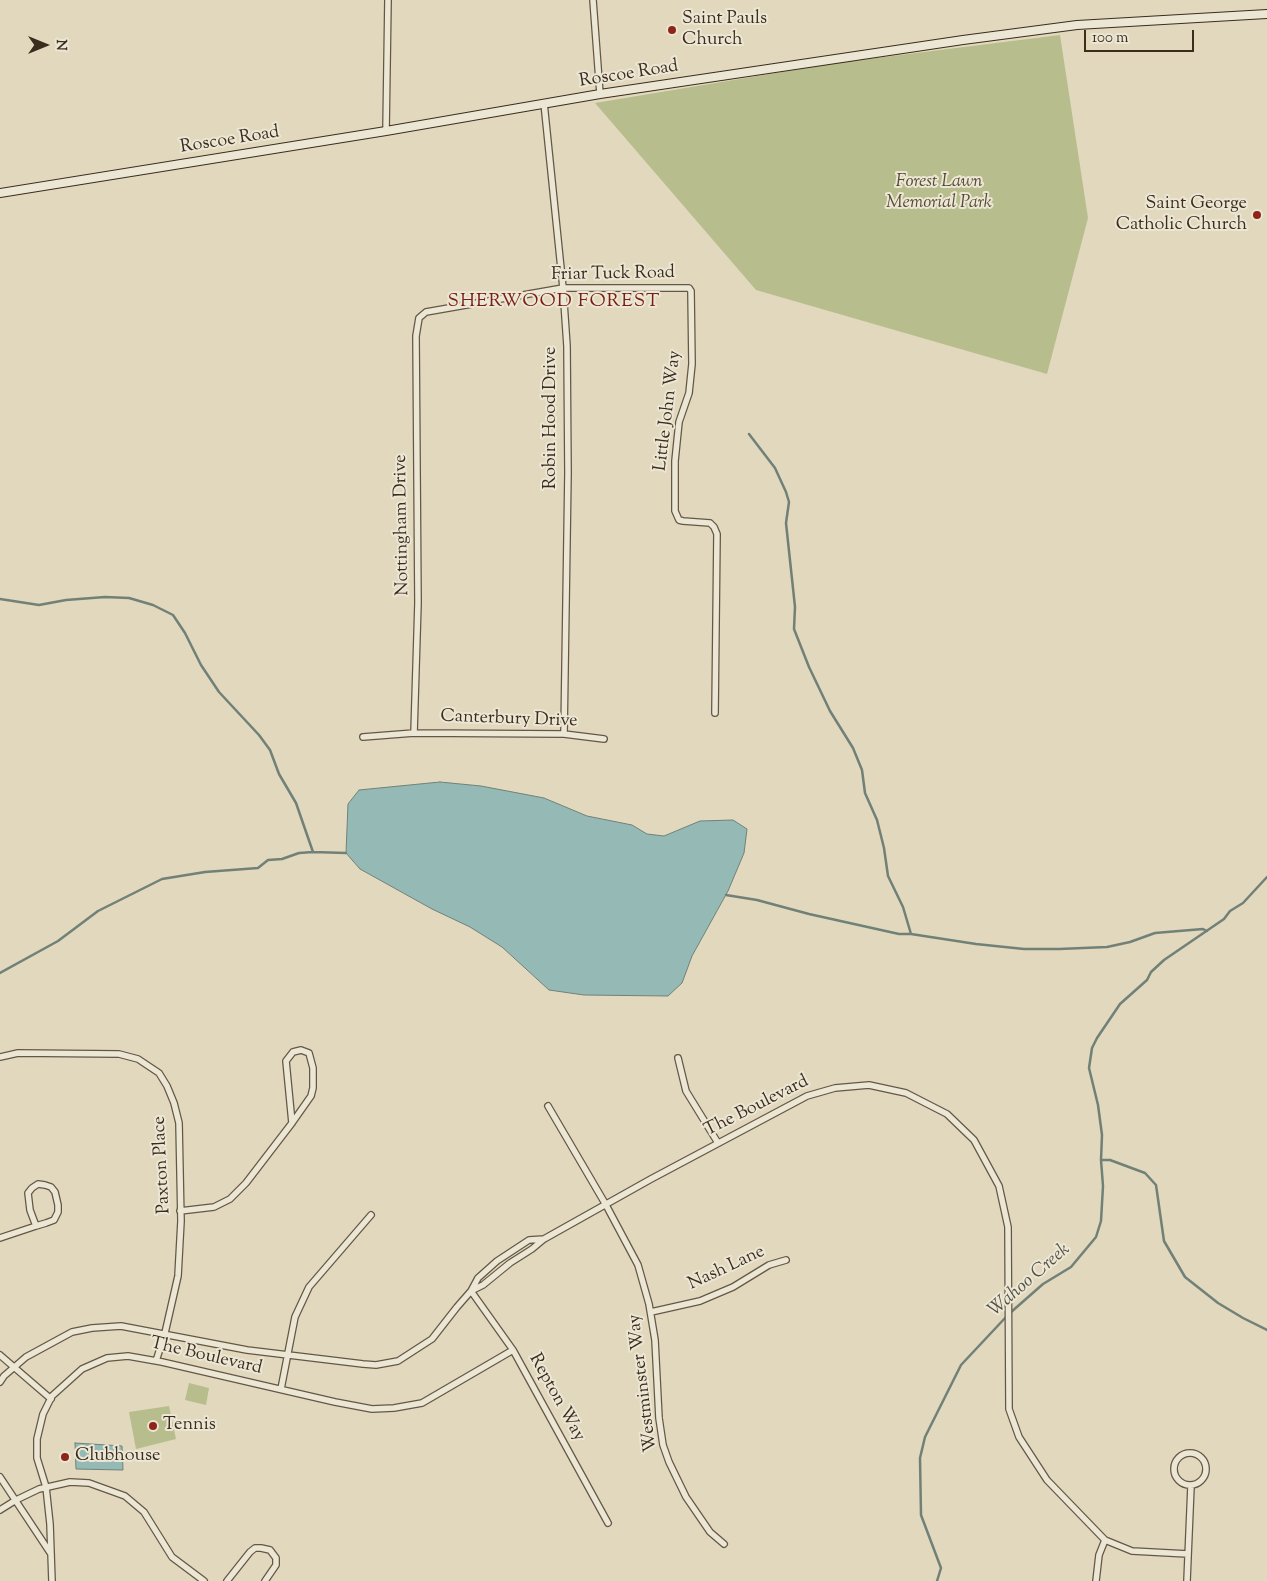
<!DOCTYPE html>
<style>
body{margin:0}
#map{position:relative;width:1267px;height:1581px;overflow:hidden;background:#e1d8bd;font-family:"Sorts Mill Goudy",serif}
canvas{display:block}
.north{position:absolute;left:20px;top:20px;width:50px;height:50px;-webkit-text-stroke:4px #ece6d4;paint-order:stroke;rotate:90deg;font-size:14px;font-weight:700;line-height:20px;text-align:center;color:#3c2c1d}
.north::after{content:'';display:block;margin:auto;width:18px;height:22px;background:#3c2c1d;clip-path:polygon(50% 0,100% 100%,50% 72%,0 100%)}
.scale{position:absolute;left:1084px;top:30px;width:110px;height:22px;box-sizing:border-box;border:2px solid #3c2c1d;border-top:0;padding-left:6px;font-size:15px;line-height:18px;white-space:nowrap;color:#3c2c1d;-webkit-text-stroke:4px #ece6d4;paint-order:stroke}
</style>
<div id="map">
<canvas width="1267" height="1581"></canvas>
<div class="north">N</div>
<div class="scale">100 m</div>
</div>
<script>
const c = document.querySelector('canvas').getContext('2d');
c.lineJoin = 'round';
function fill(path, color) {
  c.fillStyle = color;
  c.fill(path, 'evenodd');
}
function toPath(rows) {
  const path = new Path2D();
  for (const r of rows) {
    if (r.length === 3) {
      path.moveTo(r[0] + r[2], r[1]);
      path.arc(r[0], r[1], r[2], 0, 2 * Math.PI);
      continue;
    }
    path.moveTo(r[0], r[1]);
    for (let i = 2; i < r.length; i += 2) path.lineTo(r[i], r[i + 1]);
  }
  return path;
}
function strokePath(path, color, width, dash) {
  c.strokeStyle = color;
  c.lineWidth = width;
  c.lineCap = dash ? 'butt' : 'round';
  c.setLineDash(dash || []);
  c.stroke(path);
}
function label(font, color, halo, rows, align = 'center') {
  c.font = font + ' "Sorts Mill Goudy",serif';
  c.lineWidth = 4;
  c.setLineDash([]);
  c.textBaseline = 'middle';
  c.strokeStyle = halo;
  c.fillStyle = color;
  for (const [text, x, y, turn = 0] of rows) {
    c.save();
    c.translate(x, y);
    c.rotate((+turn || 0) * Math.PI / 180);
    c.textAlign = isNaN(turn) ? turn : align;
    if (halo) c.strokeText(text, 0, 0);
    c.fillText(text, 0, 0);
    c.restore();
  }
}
const green = toPath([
 [1060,35,1088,218,1047,374,756,290,595,103,836,63],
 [189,1383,209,1388,206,1405,185,1400],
 [169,1406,176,1439,136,1449,129,1412]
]);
const water = toPath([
 [440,782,481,786,544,798,587,816,632,825,647,834,664,836,700,821,733,820,747,829,744,853,728,891,692,956,682,983,668,996,584,995,549,990,502,947,470,927,432,909,360,869,346,853,348,804,359,790,440,782],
 [75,1443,122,1446,123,1470,76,1469,75,1443]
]);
const stream = toPath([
 [749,434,775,468,786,492,789,502,786,523,795,607,794,629,809,667,830,711,853,748,862,770,865,793,877,820,884,848,888,876,903,907,911,934],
 [0,599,39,605,66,600,105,597,129,598,153,605,173,615,185,633,201,665,219,692,259,735,270,750,279,774,296,803,313,852],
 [726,895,757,900,809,914,899,934,911,934,976,944,1024,949,1059,949,1107,947,1130,942,1155,933,1203,929,1207,931],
 [0,973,58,941,98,911,162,879,205,872,258,868,268,860,282,859,299,853,313,852,346,853],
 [1101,1160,1110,1160,1145,1173,1156,1185,1164,1241,1185,1277,1218,1303,1243,1318,1267,1330],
 [1010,1313,1043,1284,1071,1267,1096,1237,1101,1221,1103,1186,1101,1160,1102,1135,1098,1105,1089,1068,1092,1048,1097,1038,1120,1004,1147,980,1151,972,1164,960,1224,919,1230,911,1243,903,1267,877],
 [937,1581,941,1568,921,1515,920,1458,925,1437,961,1365,1006,1317]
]);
const street = toPath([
 [593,0,600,94],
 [544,103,563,288,567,346,568,473,564,734],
 [386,131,388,0],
 [414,733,418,603,416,336,419,318,426,312,563,288,689,288,691,291,692,364,689,393,679,422,675,461,675,511,679,520,683,521,710,523,714,527,717,534,715,713],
 [363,737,414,733,564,734,604,739],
 [0,1057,18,1053,119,1054,138,1059,159,1073,167,1086,174,1103,179,1123,181,1221,178,1276,165,1333,156,1361],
 [678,1058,686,1091,718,1143],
 [548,1106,606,1205,638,1265,649,1304,655,1340,659,1418,663,1445,669,1462,686,1497,710,1532,724,1544],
 [180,1211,214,1207,230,1199,246,1183,292,1123,311,1096,313,1088,313,1068,309,1053,301,1050,293,1052,286,1061,292,1123],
 [0,1238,36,1226,46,1223,54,1220,58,1212,58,1205,55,1192,51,1187,45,1185,38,1184,32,1188,28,1193,30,1210,36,1226],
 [471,1291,483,1285,510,1263,532,1249,544,1239,651,1179,807,1096,835,1088,869,1085,906,1093,947,1114,974,1140,999,1186,1008,1227,1009,1409,1019,1437,1047,1480,1105,1540,1132,1551,1188,1554],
 [471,1291,513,1350,608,1523],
 [651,1312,700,1301,733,1287,769,1265,786,1260],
 [0,1355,51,1399],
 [0,1382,4,1376,26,1357,72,1332,92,1328,121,1326,247,1350,363,1364,376,1365,398,1361,432,1339,457,1307,471,1291,478,1278,497,1261,529,1240,544,1239],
 [281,1389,295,1317,309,1287,371,1215],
 [1190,1469,16],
 [0,1477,51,1554],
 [0,1510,16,1500,39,1489,70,1482,89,1483,125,1496,144,1512,172,1557,204,1581],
 [52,1581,50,1524,46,1487,37,1458,37,1439,43,1414,52,1396,82,1369,107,1358,128,1356,162,1362,335,1402,372,1409,394,1408,422,1403,513,1350],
 [227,1581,250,1552,255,1548,261,1548,270,1550,276,1558,276,1565,265,1581],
 [1096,1581,1099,1555,1105,1540],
 [1187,1581,1191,1486]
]);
const secondary = toPath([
 [0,193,386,131,600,94,963,40,1077,25,1267,14]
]);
const markers = [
 [672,30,5,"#8f2418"],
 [1257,215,5,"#8f2418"],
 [153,1426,5,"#8f2418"],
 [65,1457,5,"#8f2418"]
];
const poiNames = [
 ["Saint Pauls",682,20],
 ["Church",682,41],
 ["Saint George",1247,205,"right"],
 ["Catholic Church",1247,226,"right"],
 ["Tennis",163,1426],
 ["Clubhouse",75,1457]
];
const streetNames = [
 ["Roscoe Road",629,75,-9],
 ["Roscoe Road",230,141,-9],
 ["Friar Tuck Road",613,275,-1],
 ["Little John Way",669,411,-83],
 ["Robin Hood Drive",552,418,-90],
 ["Nottingham Drive",403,525,-91],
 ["Canterbury Drive",509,720,2],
 ["The Boulevard",757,1107,-27],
 ["Paxton Place",163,1165,-93],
 ["Nash Lane",727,1269,-25],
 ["The Boulevard",206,1357,13],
 ["Westminster Way",644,1383,-97],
 ["Repton Way",556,1398,61]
];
const parkNames = [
 ["Forest Lawn",939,183],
 ["Memorial Park",939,204]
];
const neighbourhoodNames = [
 ["SHERWOOD FOREST",554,303]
];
const waterNames = [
 ["Wahoo Creek",1030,1281,-41]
];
fill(green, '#b8bd8d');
fill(water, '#95b9b5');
strokePath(water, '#718178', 1);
strokePath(stream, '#718178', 2.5);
strokePath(street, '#655745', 8);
strokePath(secondary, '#3c2c1d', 10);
strokePath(street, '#ece6d4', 5.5);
strokePath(secondary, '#ece6d4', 8);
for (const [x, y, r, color] of markers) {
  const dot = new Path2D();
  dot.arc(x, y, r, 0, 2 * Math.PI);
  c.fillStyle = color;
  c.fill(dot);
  strokePath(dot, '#ece6d4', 2);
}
label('18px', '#3c2c1d', '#ece6d4', poiNames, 'left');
label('18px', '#3c2c1d', '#ece6d4', streetNames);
label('italic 18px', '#554933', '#ece6d4', parkNames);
c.letterSpacing = '1px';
label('19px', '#7a1f14', '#ece6d4', neighbourhoodNames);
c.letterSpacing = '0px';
label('italic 19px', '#524f43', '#ece6d4', waterNames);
</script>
